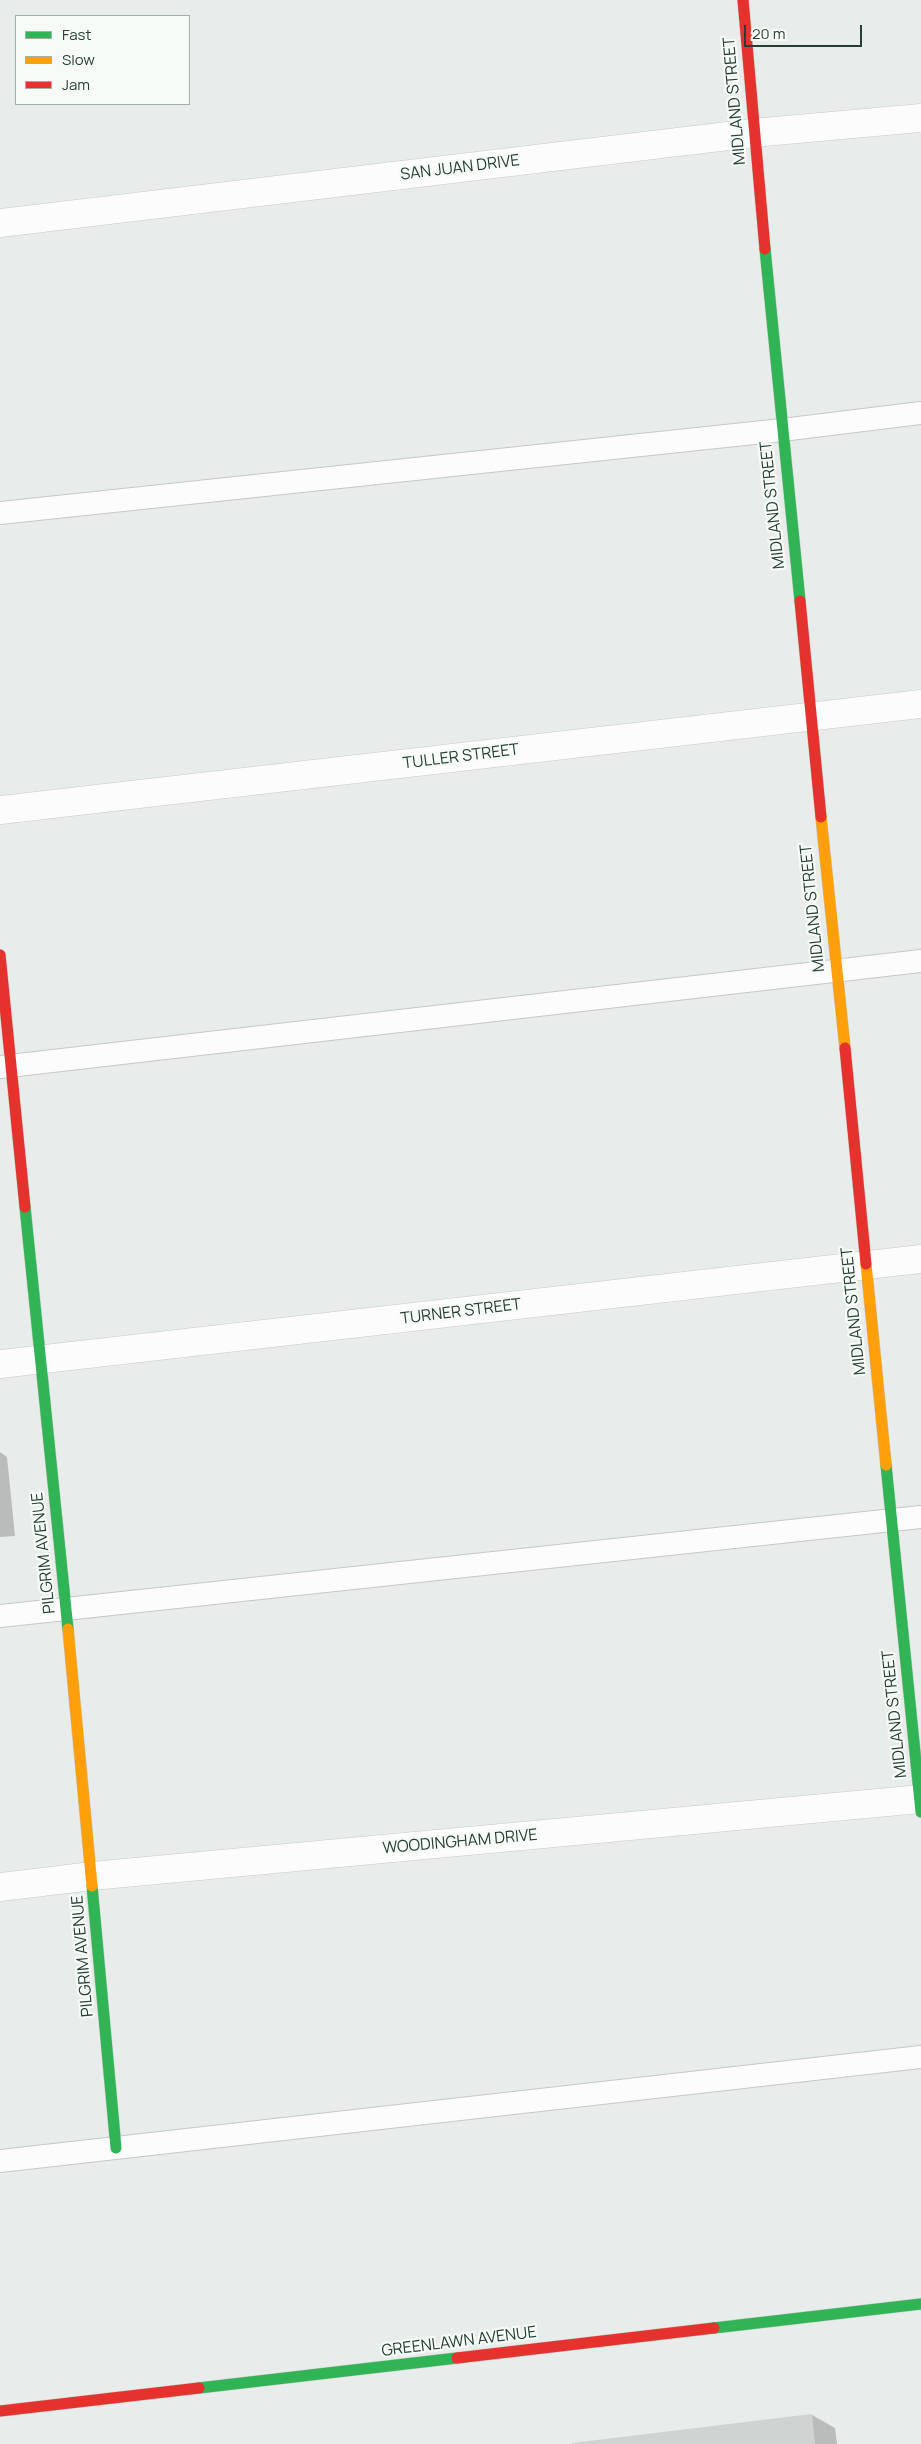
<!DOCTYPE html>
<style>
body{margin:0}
#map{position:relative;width:921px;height:2444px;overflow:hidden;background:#e8ecea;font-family:Manrope,sans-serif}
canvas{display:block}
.legend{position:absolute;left:15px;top:15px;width:175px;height:90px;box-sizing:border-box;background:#f7fbf8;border:1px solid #a3b0a9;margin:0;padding:6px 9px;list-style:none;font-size:15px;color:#254032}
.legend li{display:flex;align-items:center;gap:10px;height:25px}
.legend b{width:25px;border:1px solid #a3b0a9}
.scale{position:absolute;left:744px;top:25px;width:118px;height:22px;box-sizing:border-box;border:2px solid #254032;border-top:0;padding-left:6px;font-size:15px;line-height:18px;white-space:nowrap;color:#254032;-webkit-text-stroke:4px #f7fbf8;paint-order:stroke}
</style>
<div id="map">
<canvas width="921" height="2444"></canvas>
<ul class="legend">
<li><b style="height:6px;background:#30b455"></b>Fast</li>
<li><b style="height:6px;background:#ff9f0a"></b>Slow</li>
<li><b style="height:6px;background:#e5322d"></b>Jam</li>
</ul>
<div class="scale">20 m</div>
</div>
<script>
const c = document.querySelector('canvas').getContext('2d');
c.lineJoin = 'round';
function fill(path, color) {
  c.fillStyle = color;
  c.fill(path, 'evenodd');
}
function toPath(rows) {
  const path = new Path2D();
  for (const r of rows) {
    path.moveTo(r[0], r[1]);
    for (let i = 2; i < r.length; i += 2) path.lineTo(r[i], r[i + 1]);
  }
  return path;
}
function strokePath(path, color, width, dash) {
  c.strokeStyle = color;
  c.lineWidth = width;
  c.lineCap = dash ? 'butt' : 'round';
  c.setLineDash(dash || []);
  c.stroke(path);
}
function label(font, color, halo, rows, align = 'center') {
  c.font = font + ' Manrope,sans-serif';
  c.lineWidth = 4.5;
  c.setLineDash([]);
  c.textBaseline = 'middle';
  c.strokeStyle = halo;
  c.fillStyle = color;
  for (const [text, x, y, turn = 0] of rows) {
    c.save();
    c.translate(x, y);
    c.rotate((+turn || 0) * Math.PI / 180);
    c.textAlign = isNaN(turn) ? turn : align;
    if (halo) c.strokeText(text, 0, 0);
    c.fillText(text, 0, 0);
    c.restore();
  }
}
const shadow = toPath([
 [0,1452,7,1457,15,1536,0,1537],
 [812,2415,835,2428,837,2444,572,2444]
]);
const building = toPath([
 [812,2414,815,2444,572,2444,572,2443]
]);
const lane = toPath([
 [0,513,782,430,921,413],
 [0,1067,921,961],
 [0,1616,921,1517],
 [0,2161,921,2057]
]);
const street = toPath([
 [0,223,753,133,921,118],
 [0,810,921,704],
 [0,1364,921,1259],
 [0,1887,92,1876,921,1799]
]);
const fast = toPath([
 [765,249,800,601],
 [25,1207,68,1629],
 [886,1465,921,1812],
 [92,1886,116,2148],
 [714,2328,921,2304],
 [199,2388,457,2358]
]);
const slow = toPath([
 [821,817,845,1048],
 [866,1264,886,1465],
 [68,1629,92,1886]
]);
const jam = toPath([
 [743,0,765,249],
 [800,601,821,817],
 [0,955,25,1207],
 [845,1048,866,1264],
 [457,2358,714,2328],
 [0,2411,199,2388]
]);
const streetNames = [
 ["MIDLAND STREET",735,101,-95],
 ["SAN JUAN DRIVE",460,168,-7],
 ["MIDLAND STREET",773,505,-96],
 ["TULLER STREET",461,757,-7],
 ["MIDLAND STREET",813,908,-96],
 ["MIDLAND STREET",854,1311,-96],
 ["TURNER STREET",461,1312,-7],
 ["PILGRIM AVENUE",44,1553,-96],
 ["MIDLAND STREET",895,1714,-96],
 ["WOODINGHAM DRIVE",460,1842,-5],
 ["PILGRIM AVENUE",83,1956,-95],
 ["GREENLAWN AVENUE",459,2342,-7]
];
fill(shadow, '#0003');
fill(building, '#cfd3d1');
strokePath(lane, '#c5c9c7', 24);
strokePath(street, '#c5c9c7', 29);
strokePath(fast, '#c4cac7', 12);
strokePath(slow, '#c4cac7', 12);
strokePath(jam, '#c4cac7', 12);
strokePath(lane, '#fcfcfc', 22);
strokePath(street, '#fcfcfc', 28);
strokePath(fast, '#30b455', 11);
strokePath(slow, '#ff9f0a', 11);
strokePath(jam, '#e5322d', 11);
label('16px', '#254032', '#f7fbf8', streetNames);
</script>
